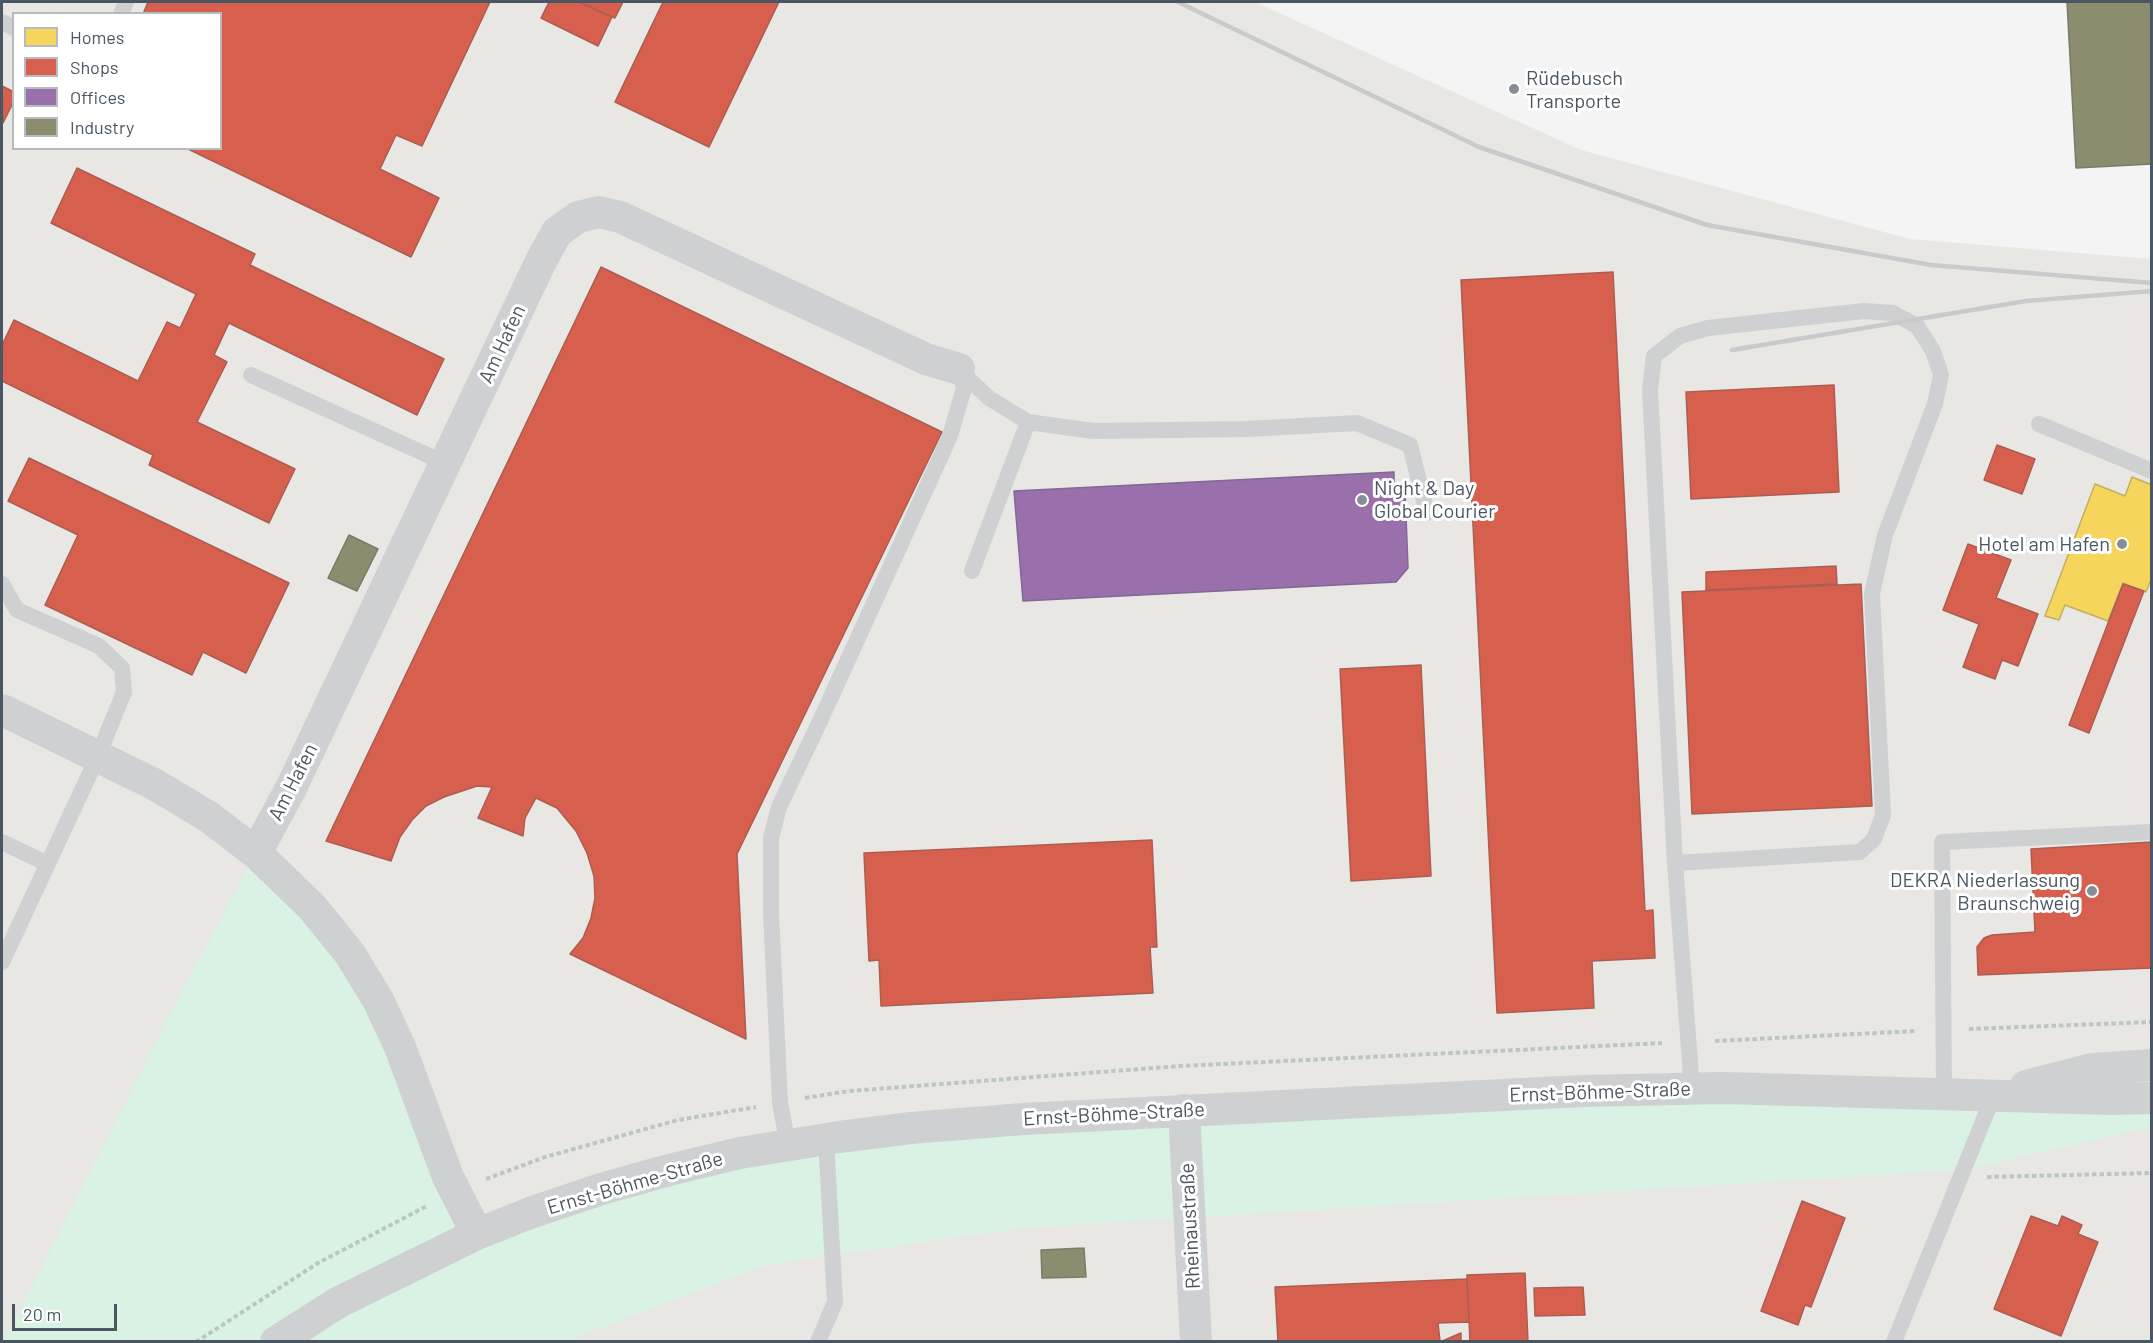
<!DOCTYPE html>
<meta charset="utf-8">
<style>
body{margin:0}
#map{position:relative;width:2153px;height:1343px;overflow:hidden;background:#f4f4f4;font-family:Barlow,sans-serif}
canvas{display:block}
.frame{position:absolute;inset:0;border:3px solid #4a5661;pointer-events:none}
.legend{position:absolute;left:12px;top:12px;width:210px;height:138px;box-sizing:border-box;background:#fff;border:2px solid #b7bbc0;margin:0;padding:8px 10px;list-style:none;font-size:18px;color:#4a5661}
.legend li{display:flex;align-items:center;gap:12px;height:30px}
.legend b{width:30px;border:2px solid #b7bbc0}
.scale{position:absolute;left:12px;top:1304px;width:105px;height:27px;box-sizing:border-box;border:3px solid #4a5661;border-top:0;padding-left:8px;font-size:18px;line-height:21px;white-space:nowrap;color:#4a5661;-webkit-text-stroke:4px #fff;paint-order:stroke}
</style>
<div id="map">
<canvas width="2153" height="1343"></canvas>
<div class="frame"></div>
<ul class="legend">
<li><b style="height:16px;background:#f6d55c"></b>Homes</li>
<li><b style="height:16px;background:#d6604d"></b>Shops</li>
<li><b style="height:16px;background:#9970ab"></b>Offices</li>
<li><b style="height:16px;background:#8c8c6e"></b>Industry</li>
</ul>
<div class="scale">20 m</div>
</div>
<script>
const c = document.querySelector('canvas').getContext('2d');
c.lineJoin = 'round';
function fill(path, color) {
  c.fillStyle = color;
  c.fill(path, 'evenodd');
}
function toPath(rows) {
  const path = new Path2D();
  for (const r of rows) {
    path.moveTo(r[0], r[1]);
    for (let i = 2; i < r.length; i += 2) path.lineTo(r[i], r[i + 1]);
  }
  return path;
}
function strokePath(path, color, width, dash) {
  c.strokeStyle = color;
  c.lineWidth = width;
  c.lineCap = dash ? 'butt' : 'round';
  c.setLineDash(dash || []);
  c.stroke(path);
}
function label(font, color, halo, rows, align = 'center') {
  c.font = font + ' Barlow,sans-serif';
  c.lineWidth = 6;
  c.setLineDash([]);
  c.textBaseline = 'middle';
  c.strokeStyle = halo;
  c.fillStyle = color;
  for (const [text, x, y, turn = 0] of rows) {
    c.save();
    c.translate(x, y);
    c.rotate((+turn || 0) * Math.PI / 180);
    c.textAlign = isNaN(turn) ? turn : align;
    if (halo) c.strokeText(text, 0, 0);
    c.fillText(text, 0, 0);
    c.restore();
  }
}
const commercial = toPath([
 [2,2,1255,2,1581,150,1910,239,2151,259,2151,1341,2,1342],
 [14,14,220,14,220,148,14,148]
]);
const green = toPath([
 [256,853,350,954,477,1234,669,1170,1023,1119,1994,1094,2151,1115,2151,1127,1963,1170,1024,1228,766,1265,566,1341,4,1342,173,1008]
]);
const homes = toPath([
 [2132,477,2152,485,2152,577,2146,592,2123,583,2108,621,2065,605,2059,620,2045,616,2095,484,2125,496,2132,477]
]);
const shops = toPath([
 [148,2,490,2,422,146,396,135,380,169,439,198,411,257,186,148,220,148,220,14,143,14,148,2],
 [549,2,579,2,612,17,598,46,541,18,549,2],
 [579,2,623,2,615,18,579,2],
 [663,2,779,2,709,147,615,102,663,2],
 [2,86,14,92,14,101,3,123,2,86],
 [77,168,255,254,250,265,444,359,417,415,229,323,214,355,227,362,197,422,295,469,269,523,149,465,153,455,2,381,2,345,14,320,138,381,167,322,180,328,196,294,51,223,77,168],
 [601,267,942,432,737,854,746,1039,570,954,583,938,591,918,595,898,594,876,587,853,576,831,557,808,536,798,525,818,523,836,478,818,492,787,477,786,444,797,426,806,412,820,400,837,391,861,326,841,601,267],
 [1613,272,1645,911,1653,910,1655,958,1592,961,1594,1008,1497,1013,1461,280,1613,272],
 [1834,385,1839,492,1691,499,1686,392,1834,385],
 [1997,445,2035,459,2022,494,1984,480,1997,445],
 [29,458,289,583,246,673,203,652,192,675,45,605,78,535,8,501,29,458],
 [1968,544,2011,560,1996,598,2038,614,2018,666,2002,660,1995,679,1963,667,1979,624,1943,610,1968,544],
 [1836,566,1837,584,1706,590,1706,572,1836,566],
 [1861,584,1872,806,1692,814,1682,592,1861,584],
 [2123,584,2144,591,2089,733,2069,725,2123,584],
 [1421,665,1431,876,1351,881,1340,669,1421,665],
 [1152,840,1157,947,1150,947,1153,993,881,1006,879,960,869,961,864,853,1152,840],
 [2152,842,2152,968,1978,975,1977,947,1984,938,1992,935,2035,932,2031,849,2152,842],
 [1802,1201,1845,1218,1811,1307,1805,1305,1798,1325,1761,1311,1802,1201],
 [2031,1216,2058,1226,2062,1216,2082,1225,2078,1234,2098,1242,2061,1336,1994,1309,2031,1216],
 [1525,1273,1528,1342,1470,1342,1467,1275,1525,1273],
 [1467,1279,1469,1322,1438,1323,1440,1341,1278,1342,1275,1287,1467,1279],
 [1583,1287,1585,1315,1535,1316,1534,1288,1583,1287],
 [1461,1333,1461,1342,1440,1342,1461,1333]
]);
const offices = toPath([
 [1394,472,1394,488,1405,489,1408,568,1396,582,1023,601,1014,491,1394,472]
]);
const industry = toPath([
 [2067,2,2152,2,2152,164,2076,168,2067,2],
 [349,535,378,549,357,591,328,578,349,535],
 [1084,1248,1086,1277,1042,1278,1041,1250,1084,1248]
]);
const path = toPath([
 [1969,1029,2152,1022],
 [1715,1041,1917,1031],
 [805,1098,849,1091,1180,1066,1662,1043],
 [1987,1177,2152,1173],
 [486,1179,545,1157,678,1120,756,1107],
 [196,1342,318,1263,427,1206]
]);
const service = toPath([
 [121,14,126,2],
 [2,22,14,28],
 [959,370,989,398,1028,422,1093,431,1247,429,1357,423,1410,445,1427,513],
 [251,375,445,463],
 [2039,424,2152,471],
 [972,571,1028,422],
 [2,584,17,610,99,646,122,668,124,692,98,756,2,962],
 [2,842,48,864],
 [1675,863,1860,852,1874,839,1883,815,1872,594,1885,535,1935,404,1941,375,1933,351,1917,326,1893,313,1864,311,1708,328,1680,336,1654,356,1650,390,1675,863,1692,1089],
 [1944,1093,1942,842,2152,832],
 [788,1145,780,1103,771,913,771,838,779,807,821,719,950,436,964,388,959,369],
 [818,1342,835,1302,826,1139],
 [1894,1342,1994,1094]
]);
const minor = toPath([
 [2,710,154,784,209,817,256,853,312,907,350,954,378,1000,400,1047,448,1177,477,1234],
 [256,853,291,788,541,261,557,232,578,217,599,212,620,217,926,359,959,369],
 [2026,1086,2092,1069,2152,1065],
 [1184,1110,1196,1342],
 [276,1342,339,1302,477,1234,530,1213,601,1189,669,1170,740,1153,839,1137,911,1128,1023,1119,1583,1091,1723,1088,2111,1099,2152,1098]
]);
const rail = toPath([
 [1178,2,1479,147,1707,225,1931,265,2152,283],
 [1732,350,2026,301,2152,291]
]);
const markers = [
 [1514,89,6,"#868d94"],
 [1362,500,6,"#868d94"],
 [2122,544,6,"#868d94"],
 [2092,891,6,"#868d94"]
];
const poiNames = [
 ["Rüdebusch",1526,78],
 ["Transporte",1526,101],
 ["Night & Day",1374,488],
 ["Global Courier",1374,511],
 ["Hotel am Hafen",2110,544,"right"],
 ["DEKRA Niederlassung",2080,880,"right"],
 ["Braunschweig",2080,903,"right"]
];
const streetNames = [
 ["Am Hafen",502,344,-65],
 ["Am Hafen",293,782,-63],
 ["Ernst-Böhme-Straße",1600,1092,-2],
 ["Ernst-Böhme-Straße",1114,1114,-3],
 ["Ernst-Böhme-Straße",635,1183,-16],
 ["Rheinaustraße",1190,1226,-93]
];
fill(commercial, '#e8e7e3');
fill(green, '#d9f2e3');
fill(homes, '#f6d55c');
strokePath(homes, '#c2af5e', 1.5);
fill(shops, '#d6604d');
strokePath(shops, '#ac5d53', 1.5);
fill(offices, '#9970ab');
strokePath(offices, '#816895', 1.5);
fill(industry, '#8c8c6e');
strokePath(industry, '#787c6a', 1.5);
strokePath(path, '#bcc7c4', 4, [4.5, 3]);
strokePath(service, '#ced0d2', 16);
strokePath(minor, '#ced0d2', 32);
strokePath(rail, '#c9cacc', 4.5);
for (const [x, y, r, color] of markers) {
  const dot = new Path2D();
  dot.arc(x, y, r, 0, 2 * Math.PI);
  c.fillStyle = color;
  c.fill(dot);
  strokePath(dot, '#fff', 2);
}
label('20px', '#4a5661', '#fff', poiNames, 'left');
label('20px', '#4a5661', '#fff', streetNames);
</script>
